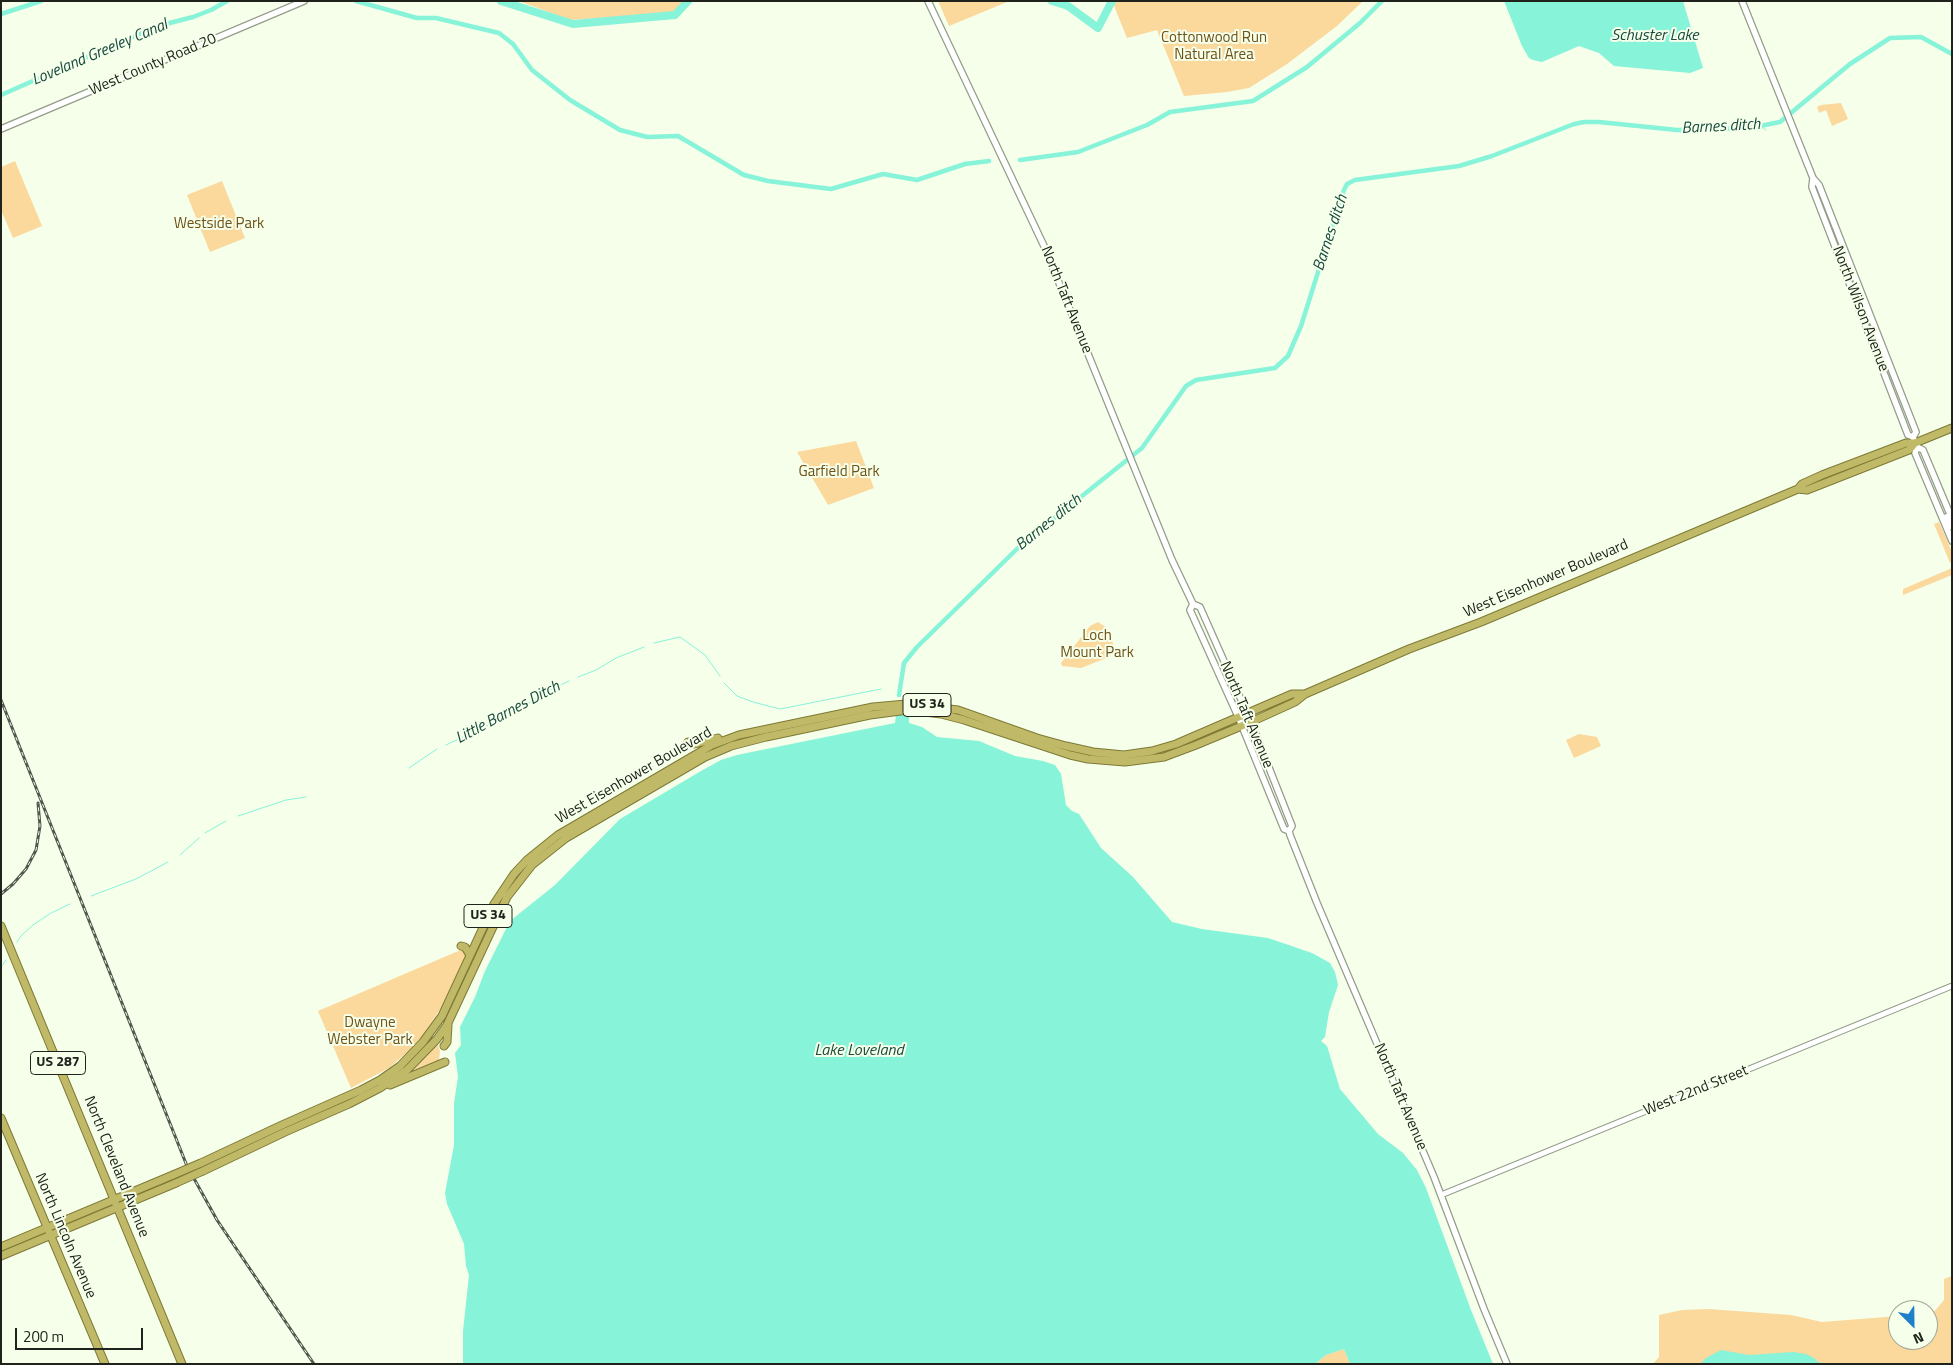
<!DOCTYPE html>
<style>
body{margin:0}
#map{position:relative;width:1953px;height:1365px;overflow:hidden;background:#f5ffea;font-family:"Titillium Web",sans-serif}
canvas{display:block}
.frame{position:absolute;inset:0;border:2px solid #20231c;pointer-events:none}
.north{position:absolute;left:1888px;top:1300px;width:50px;height:50px;box-sizing:border-box;background:#f5ffea;border:1px solid #a0a798;border-radius:50%;rotate:157deg;font-size:14px;font-weight:700;line-height:20px;text-align:center;color:#20231c}
.north::after{content:'';display:block;margin:auto;width:18px;height:22px;background:#1e7fcb;clip-path:polygon(50% 0,100% 100%,50% 72%,0 100%)}
.scale{position:absolute;left:15px;top:1328px;width:128px;height:22px;box-sizing:border-box;border:2px solid #20231c;border-top:0;padding-left:6px;font-size:15px;line-height:18px;white-space:nowrap;color:#20231c;-webkit-text-stroke:4px #f5ffea;paint-order:stroke}
</style>
<div id="map">
<canvas width="1953" height="1365"></canvas>
<div class="frame"></div>
<div class="north">N</div>
<div class="scale">200 m</div>
</div>
<script>
const c = document.querySelector('canvas').getContext('2d');
c.lineJoin = 'round';
function fill(path, color) {
  c.fillStyle = color;
  c.fill(path, 'evenodd');
}
function toPath(rows) {
  const path = new Path2D();
  for (const r of rows) {
    path.moveTo(r[0], r[1]);
    for (let i = 2; i < r.length; i += 2) path.lineTo(r[i], r[i + 1]);
  }
  return path;
}
function strokePath(path, color, width, dash) {
  c.strokeStyle = color;
  c.lineWidth = width;
  c.lineCap = dash ? 'butt' : 'round';
  c.setLineDash(dash || []);
  c.stroke(path);
}
function label(font, color, halo, rows, align = 'center') {
  c.font = font + ' "Titillium Web",sans-serif';
  c.lineWidth = 4;
  c.setLineDash([]);
  c.textBaseline = 'middle';
  c.strokeStyle = halo;
  c.fillStyle = color;
  for (const [text, x, y, turn = 0] of rows) {
    c.save();
    c.translate(x, y);
    c.rotate((+turn || 0) * Math.PI / 180);
    c.textAlign = isNaN(turn) ? turn : align;
    if (halo) c.strokeText(text, 0, 0);
    c.fillText(text, 0, 0);
    c.restore();
  }
}
const green = toPath([
 [519,1,685,1,680,8,672,12,657,14,570,20],
 [938,1,1007,1,1007,2,949,26],
 [1112,1,1363,1,1337,26,1287,64,1249,88,1227,92,1184,96,1157,30,1127,38],
 [1841,103,1848,119,1832,126,1826,110,1819,113,1817,107,1821,105],
 [15,161,42,226,13,238,1,210,1,167],
 [222,181,245,238,210,252,187,195],
 [856,441,874,488,828,505,797,452],
 [1939,522,1952,552,1952,561,1950,563,1934,524],
 [1952,568,1952,575,1903,595,1903,589],
 [1098,622,1107,628,1114,646,1112,654,1109,657,1081,668,1062,666,1061,663,1090,626],
 [1579,734,1597,737,1601,746,1574,758,1566,740],
 [463,949,467,953,454,983,441,1008,423,1035,413,1047,389,1068,351,1088,318,1011],
 [437,1043,440,1051,439,1060,414,1070],
 [1952,1276,1952,1364,1653,1364,1659,1357,1659,1315,1682,1310,1708,1309,1791,1315,1822,1322,1898,1316,1898,1340,1928,1340,1928,1314,1933,1313,1944,1300,1944,1279],
 [1344,1349,1350,1364,1315,1364,1326,1355]
]);
const water = toPath([
 [1504,1,1683,1,1703,68,1690,73,1614,66,1599,53,1579,46,1542,62,1533,60,1529,58,1522,46],
 [909,714,909,723,922,727,937,737,979,741,1015,756,1043,761,1055,765,1061,774,1066,805,1072,811,1079,814,1101,848,1133,877,1172,922,1202,929,1268,938,1312,953,1330,963,1335,972,1338,985,1329,1012,1325,1037,1321,1041,1327,1046,1340,1089,1378,1134,1403,1153,1417,1170,1426,1188,1471,1310,1493,1364,1350,1364,1344,1349,1326,1355,1315,1364,463,1364,463,1331,469,1275,466,1266,464,1244,447,1204,445,1193,454,1145,454,1103,458,1077,455,1053,461,1045,460,1027,475,997,485,971,510,921,555,885,620,819,701,771,721,760,737,755,895,723,896,715],
 [1721,1350,1749,1355,1793,1352,1806,1354,1814,1358,1818,1362,1828,1364,1700,1364,1706,1358]
]);
const stream = toPath([
 [1760,126,1766,130],
 [654,643,680,637,705,655,720,676],
 [578,677,596,670,616,658,644,647],
 [724,683,737,696,753,702,780,709,881,689],
 [446,745,510,715,542,694,569,681],
 [409,768,437,749],
 [238,816,286,800,306,797],
 [205,833,226,821],
 [180,855,199,838],
 [91,896,136,879,168,862],
 [17,942,21,936,33,925,51,913,70,904],
 [1,967,6,960]
]);
const canal = toPath([
 [356,1,417,18,436,18,499,33,513,44,532,70,570,100,620,130,647,137,678,136,744,175,768,181,831,189,883,174,917,180,965,164,989,161],
 [1,14,41,1],
 [1,95,158,26,193,17,211,10,227,1],
 [1020,160,1078,152,1147,125,1170,112,1253,101,1307,67,1360,23,1382,1],
 [899,695,904,663,917,647,1022,544,1142,448,1186,386,1196,380,1275,368,1288,356,1301,326,1344,190,1347,184,1355,180,1459,166,1492,156,1574,124,1584,122,1599,122,1677,130,1751,128,1760,126,1780,122,1850,64,1890,38,1921,37,1952,54]
]);
const river = toPath([
 [501,1,573,24,675,15,688,1],
 [1052,1,1068,6,1098,28,1112,1]
]);
const tertiary = toPath([
 [1441,1195,1952,986]
]);
const secondary = toPath([
 [928,1,1044,246,1172,560,1193,604,1200,607,1251,722,1292,826,1289,831],
 [1742,1,1813,178,1819,185,1916,432,1913,437],
 [1,129,304,1],
 [1813,178,1812,187,1908,435,1913,437,1917,447,1923,450,1952,519],
 [1917,447,1915,453,1952,541],
 [1946,517,1952,527],
 [1193,604,1190,610,1237,714,1284,829,1289,831,1290,835,1317,903,1434,1177,1484,1309,1507,1364]
]);
const trunk = toPath([
 [1798,489,1807,490,1909,450,1915,443],
 [688,742,694,744,718,738],
 [1,926,182,1364],
 [461,946,465,947,470,955],
 [444,1046,447,1042,448,1025],
 [390,1085,445,1062],
 [1,1118,105,1364],
 [201,1163,282,1125,361,1090,380,1080,400,1066,423,1042,442,1016,494,904,514,874,527,860,558,835,712,745,739,735,873,707,906,704,958,710,1037,738,1066,746,1093,752,1124,755,1152,751,1176,744,1292,694,1305,694],
 [203,1171,285,1132,349,1104,380,1088,407,1070,437,1039,447,1025,507,897,532,865,566,838,705,757,731,746,766,737,870,715,908,710,941,714,964,720,1070,755,1088,759,1125,762,1164,757,1196,745,1251,722,1295,702,1305,694,1409,649,1481,622,1798,489,1802,484,1822,475,1906,443,1915,443,1952,428],
 [1,1247,173,1175],
 [1,1256,176,1183]
]);
const rail = toPath([
 [1,700,187,1166,217,1220,314,1364],
 [1,894,13,884,26,869,36,850,40,826,38,803]
]);
const trunkBridge = toPath([
 [173,1175,201,1163],
 [176,1183,203,1171]
]);
const shields = [
 [927,705,48],
 [488,916,48],
 [58,1063,55]
];
const shieldNames = [
 ["US 34",927,705],
 ["US 34",488,916],
 ["US 287",58,1063]
];
const parkNames = [
 ["Cottonwood Run",1214,38],
 ["Natural Area",1214,55],
 ["Westside Park",219,224],
 ["Garfield Park",839,472],
 ["Loch",1097,636],
 ["Mount Park",1097,653],
 ["Dwayne",370,1023],
 ["Webster Park",370,1040]
];
const streetNames = [
 ["West County Road 20",153,65,-23],
 ["North Taft Avenue",1066,300,68],
 ["North Wilson Avenue",1860,309,69],
 ["West Eisenhower Boulevard",1546,579,-23],
 ["North Taft Avenue",1246,715,67],
 ["West Eisenhower Boulevard",634,776,-30],
 ["West 22nd Street",1696,1091,-22],
 ["North Taft Avenue",1400,1097,67],
 ["North Cleveland Avenue",116,1167,68],
 ["North Lincoln Avenue",65,1236,67]
];
const waterNames = [
 ["Schuster Lake",1655,36],
 ["Loveland Greeley Canal",100,53,-23],
 ["Barnes ditch",1721,127,-3],
 ["Barnes ditch",1331,233,-72],
 ["Barnes ditch",1049,523,-39],
 ["Little Barnes Ditch",508,713,-28],
 ["Lake Loveland",859,1051]
];
fill(green, '#fbd89c');
fill(water, '#87f3d9');
strokePath(stream, '#87f3d9', 1);
strokePath(canal, '#87f3d9', 4.5);
strokePath(river, '#87f3d9', 8);
strokePath(tertiary, '#939d8a', 7);
strokePath(secondary, '#939d8a', 8);
strokePath(trunk, '#7e7935', 9);
strokePath(tertiary, '#fff', 5);
strokePath(secondary, '#fff', 5.5);
strokePath(trunk, '#c0ba68', 7);
strokePath(rail, '#52574d', 3);
strokePath(rail, '#f5ffea', 1, [4]);
strokePath(trunkBridge, '#7e7935', 9, []);
strokePath(trunkBridge, '#c0ba68', 7);
for (const [x, y, w] of shields) {
  const box = new Path2D();
  box.roundRect(x - w / 2, y - 11.5, w, 23, 4);
  c.fillStyle = '#f5ffea';
  c.fill(box);
  strokePath(box, '#20231c', 1);
}
label('bold 14px', '#20231c', null, shieldNames);
label('15px', '#6e5117', '#f5ffea', parkNames);
label('15px', '#20231c', '#f5ffea', streetNames);
label('italic 16px', '#19493f', '#f5ffea', waterNames);
</script>
